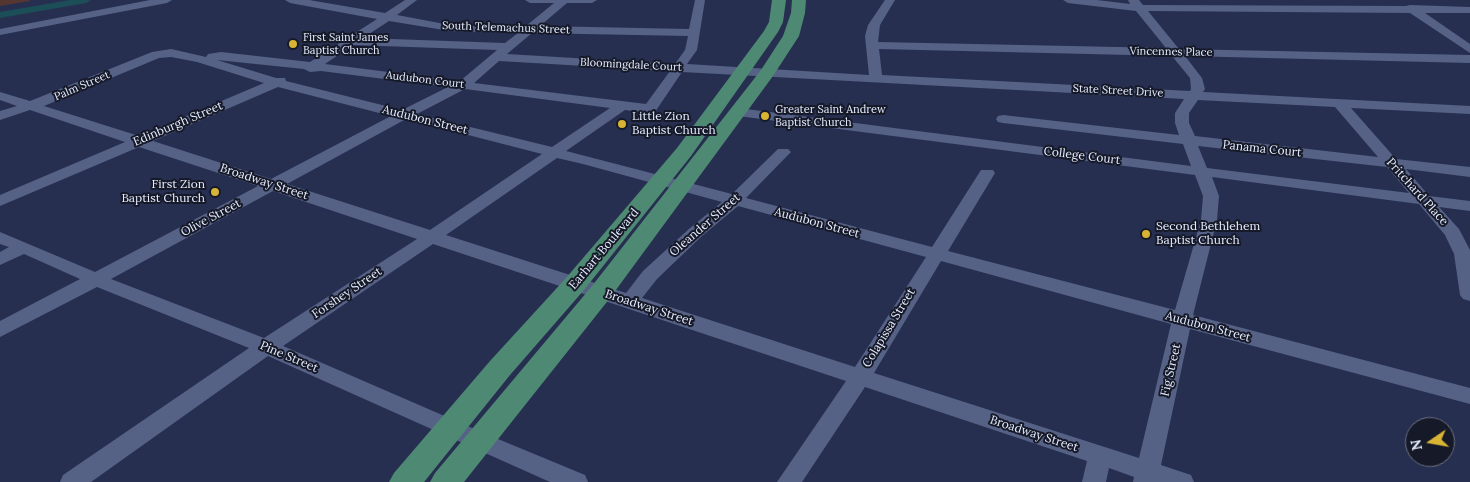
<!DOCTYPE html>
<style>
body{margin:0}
#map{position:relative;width:1470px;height:482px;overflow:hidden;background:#272f51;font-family:Lora,serif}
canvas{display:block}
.north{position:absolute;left:1405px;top:417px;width:50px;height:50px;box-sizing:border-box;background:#151928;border:1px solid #696e7e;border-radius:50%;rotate:258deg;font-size:14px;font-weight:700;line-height:20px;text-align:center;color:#e7edff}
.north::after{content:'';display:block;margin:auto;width:18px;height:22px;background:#d8b434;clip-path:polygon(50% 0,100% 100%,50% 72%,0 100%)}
</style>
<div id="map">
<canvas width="1470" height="482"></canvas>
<div class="north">N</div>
</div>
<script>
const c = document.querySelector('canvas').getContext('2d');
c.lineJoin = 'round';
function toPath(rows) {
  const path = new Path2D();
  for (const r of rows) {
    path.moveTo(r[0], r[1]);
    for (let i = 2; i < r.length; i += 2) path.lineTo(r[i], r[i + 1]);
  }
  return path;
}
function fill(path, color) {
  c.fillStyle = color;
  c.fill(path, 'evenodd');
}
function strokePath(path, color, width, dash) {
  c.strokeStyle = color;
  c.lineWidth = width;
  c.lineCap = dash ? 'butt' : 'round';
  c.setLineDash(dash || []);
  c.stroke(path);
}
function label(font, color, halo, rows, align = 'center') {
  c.font = font + ' Lora,serif';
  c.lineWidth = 4;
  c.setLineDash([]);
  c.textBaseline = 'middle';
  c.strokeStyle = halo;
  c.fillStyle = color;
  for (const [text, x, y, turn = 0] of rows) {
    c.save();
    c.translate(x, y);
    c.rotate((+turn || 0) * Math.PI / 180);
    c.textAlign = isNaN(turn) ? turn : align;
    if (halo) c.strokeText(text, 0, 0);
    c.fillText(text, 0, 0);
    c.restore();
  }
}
const canal = toPath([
 [70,0,91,0,86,3,0,18,0,12,70,0]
]);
const minor = toPath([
 [150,0,172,0,167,3,0,35,0,29,150,0],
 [285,0,309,0,385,13,405,0,417,0,397,15,450,25,526,26,554,3,530,3,525,0,597,0,592,3,567,3,540,26,689,29,695,0,705,0,697,50,687,64,869,75,865,36,868,25,885,0,895,0,880,25,878,42,1166,48,1136,11,1068,3,1063,0,1097,0,1130,4,1128,0,1139,0,1143,5,1406,6,1410,5,1470,7,1470,13,1425,13,1470,44,1470,53,1410,13,1148,11,1179,49,1470,55,1470,63,1185,56,1202,78,1205,89,1203,92,1470,106,1470,114,1351,108,1396,159,1470,167,1470,177,1406,169,1429,196,1470,201,1470,211,1439,207,1459,229,1470,250,1470,301,1463,299,1460,295,1454,254,1445,235,1419,204,1212,177,1219,196,1217,220,1193,315,1470,388,1470,404,1190,329,1161,465,1191,475,1194,482,1133,482,1134,477,1109,468,1106,482,1082,482,1087,461,865,387,802,482,777,482,846,381,433,244,283,346,486,434,585,475,588,482,550,482,268,356,91,482,60,482,63,475,249,348,97,287,0,337,0,321,80,279,24,254,0,265,0,252,9,247,0,244,0,232,95,272,258,186,139,147,0,206,0,195,125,142,30,110,0,120,0,111,17,106,0,100,0,92,30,101,152,52,171,49,206,57,208,54,221,52,310,62,377,19,290,3,285,0],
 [389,21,450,31,518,33,505,43,363,38,389,21],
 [532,33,688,36,685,50,675,64,507,54,532,33],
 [353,45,497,50,460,81,325,64,353,45],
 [879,49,1172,56,1190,78,1191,89,1190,91,882,75,879,49],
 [171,57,197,62,264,83,139,136,44,106,159,58,171,57],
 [217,60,304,69,310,72,321,71,448,87,402,110,286,81,285,78,276,78,217,60],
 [499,61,670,71,646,104,474,83,499,61],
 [682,72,1184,99,1175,113,1175,123,1179,135,1003,115,998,116,996,119,998,122,1003,123,1183,144,1191,166,738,108,731,112,738,116,1195,175,1203,196,1201,220,1175,310,948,251,995,173,993,170,981,170,932,247,746,198,788,155,791,152,788,149,778,149,732,194,566,151,625,110,650,113,655,112,682,72],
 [278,87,391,116,271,179,153,141,278,87],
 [465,89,610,108,552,147,417,114,465,89],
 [1198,100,1335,107,1378,157,1195,136,1189,123,1189,113,1198,100],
 [406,119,542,154,430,230,287,184,406,119],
 [1198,146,1387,167,1409,193,1207,168,1198,146],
 [557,158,583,164,722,202,690,228,643,271,626,293,446,235,557,158],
 [273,191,417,239,264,338,111,279,273,191],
 [738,206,926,257,855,367,642,298,657,279,702,236,738,206],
 [941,261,1171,324,1139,458,874,373,941,261]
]);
const major = toPath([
 [772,0,786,0,783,22,778,32,691,156,584,290,510,375,424,482,389,482,394,473,490,361,566,278,677,148,764,31,769,22,772,0],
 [792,0,806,0,805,13,799,36,773,76,610,298,464,482,430,482,435,473,592,286,761,70,783,36,791,13,792,0]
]);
const shadedWall = toPath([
 [0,0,30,0,30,1,0,6]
]);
const markers = [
 [293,44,5,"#d8b434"],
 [765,116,5,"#d8b434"],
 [622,124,5,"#d8b434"],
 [215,192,5,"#d8b434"],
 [1146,234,5,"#d8b434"]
];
const farStreetnames = [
 ["South Telemachus Street",506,28,2],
 ["Vincennes Place",1171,52,1],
 ["Bloomingdale Court",631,65,3],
 ["Audubon Court",425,80,7],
 ["Palm Street",82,86,-23],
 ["State Street Drive",1118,91,3]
];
const farPoinames = [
 ["First Saint James",303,38],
 ["Baptist Church",303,51],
 ["Greater Saint Andrew",775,110],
 ["Baptist Church",775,123]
];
const poiNames = [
 ["Little Zion",632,117],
 ["Baptist Church",632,131],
 ["First Zion",205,185,"right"],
 ["Baptist Church",205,199,"right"],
 ["Second Bethlehem",1156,227],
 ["Baptist Church",1156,241]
];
const streetNames = [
 ["Audubon Street",425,120,14],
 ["Edinburgh Street",178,124,-23],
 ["Panama Court",1262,149,6],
 ["College Court",1082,156,7],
 ["Broadway Street",264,182,18],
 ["Pritchard Place",1417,192,48],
 ["Olive Street",211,218,-28],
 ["Audubon Street",817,223,15],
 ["Oleander Street",705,225,-41],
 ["Earhart Boulevard",604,249,-50],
 ["Forshey Street",347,293,-34],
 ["Broadway Street",649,308,18],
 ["Audubon Street",1208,327,15],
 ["Colapissa Street",889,328,-59],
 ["Pine Street",289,357,23],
 ["Fig Street",1171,370,-77],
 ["Broadway Street",1034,434,18]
];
fill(canal, '#1c4e57');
fill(minor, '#566186');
fill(major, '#4e8a73');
fill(shadedWall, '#553630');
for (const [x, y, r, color] of markers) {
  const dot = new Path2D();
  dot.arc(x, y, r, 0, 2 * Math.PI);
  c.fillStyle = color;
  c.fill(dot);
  strokePath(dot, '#151928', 2);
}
label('11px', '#e7edff', '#151928', farStreetnames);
label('11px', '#e7edff', '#151928', farPoinames, 'left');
label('12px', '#e7edff', '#151928', poiNames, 'left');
label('12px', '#e7edff', '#151928', streetNames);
</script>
